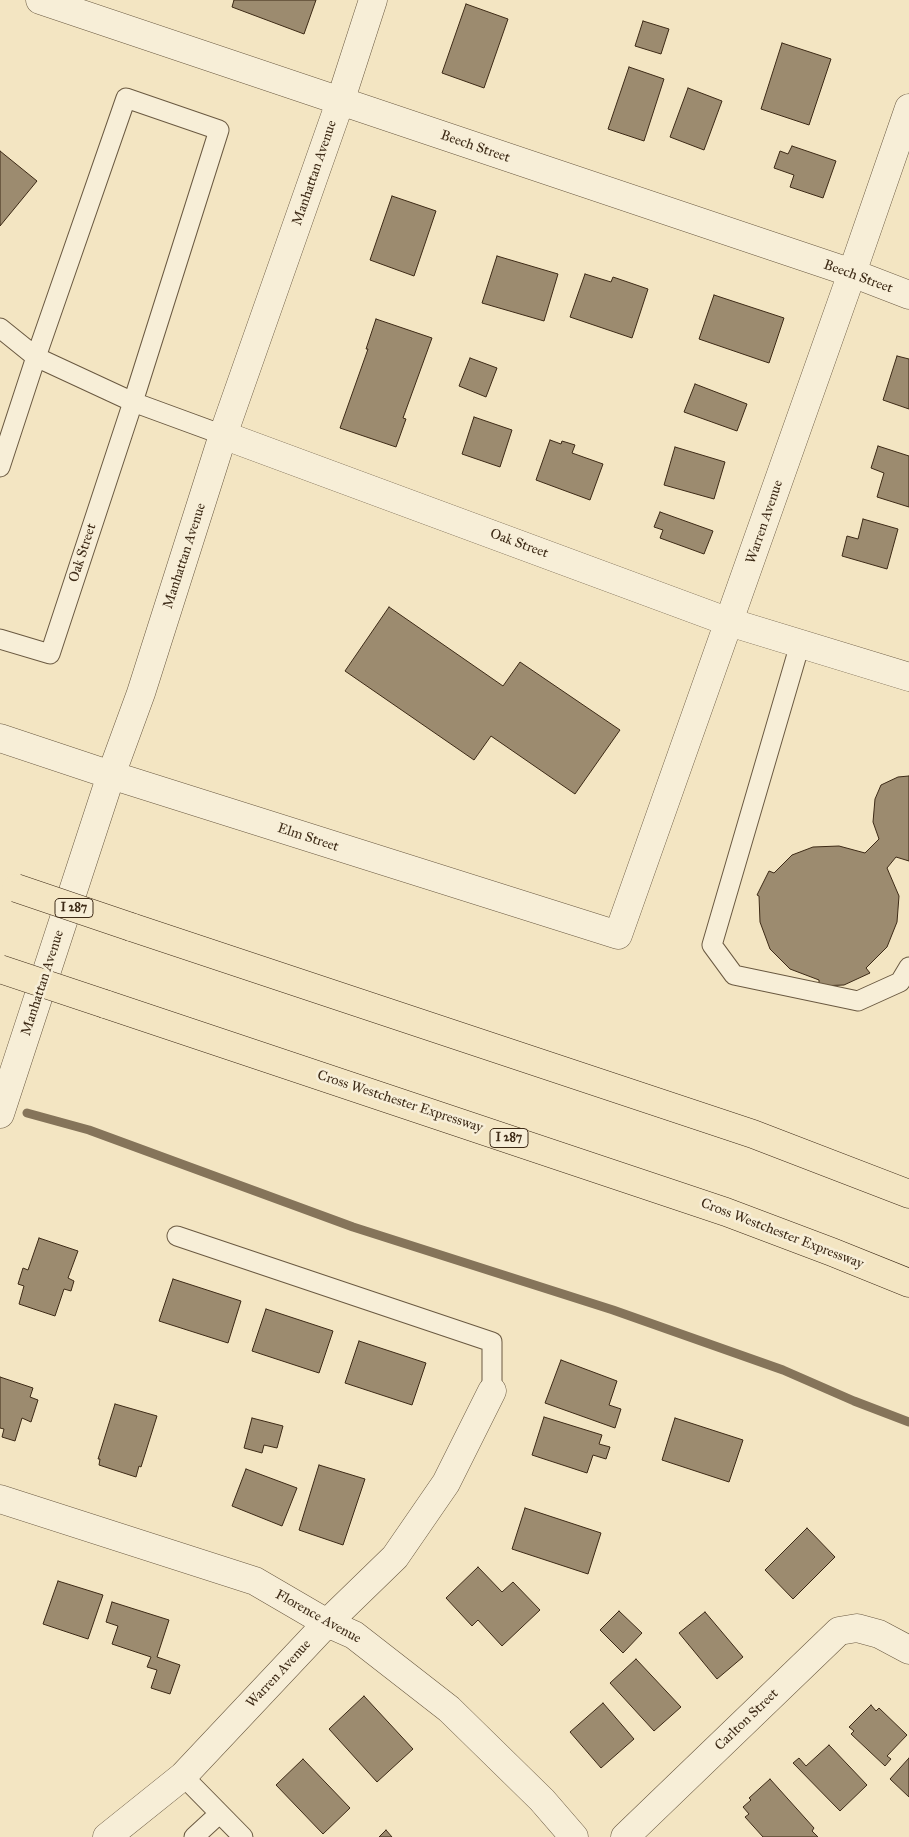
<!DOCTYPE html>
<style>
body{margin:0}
canvas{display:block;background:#f3e5c2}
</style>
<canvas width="909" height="1837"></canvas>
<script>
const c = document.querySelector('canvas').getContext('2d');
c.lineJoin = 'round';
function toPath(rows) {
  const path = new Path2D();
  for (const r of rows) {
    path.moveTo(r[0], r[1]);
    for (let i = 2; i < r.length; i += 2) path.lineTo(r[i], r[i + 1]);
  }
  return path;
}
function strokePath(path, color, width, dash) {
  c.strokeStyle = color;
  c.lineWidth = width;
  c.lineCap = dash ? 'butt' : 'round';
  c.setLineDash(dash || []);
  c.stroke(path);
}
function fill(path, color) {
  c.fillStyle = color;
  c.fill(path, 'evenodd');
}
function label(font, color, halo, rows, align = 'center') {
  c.font = font + ' "IM FELL Great Primer",serif';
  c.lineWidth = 5;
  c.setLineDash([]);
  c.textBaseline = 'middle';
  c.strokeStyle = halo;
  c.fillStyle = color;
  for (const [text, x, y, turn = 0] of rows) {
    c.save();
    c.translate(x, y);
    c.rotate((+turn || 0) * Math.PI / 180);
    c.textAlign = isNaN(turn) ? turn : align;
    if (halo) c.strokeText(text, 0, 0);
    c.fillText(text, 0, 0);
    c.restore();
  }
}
const stream = toPath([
 [27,1113,89,1130,353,1227,613,1310,783,1370,854,1401,909,1422]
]);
const building = toPath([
 [234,0,316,0,304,34,232,7,234,0],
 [466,4,508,19,484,88,442,73,466,4],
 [643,21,669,29,661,54,635,46,643,21],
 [782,43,831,59,809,125,761,109,782,43],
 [629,67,664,79,644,141,608,129,629,67],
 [688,88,722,101,704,150,670,137,688,88],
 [792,146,836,161,823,198,790,187,794,175,774,168,780,151,788,154,792,146],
 [0,151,37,181,0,226,0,151],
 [392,196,436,211,414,276,370,260,392,196],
 [497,256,558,274,544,321,482,303,497,256],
 [585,274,611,282,613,277,648,289,632,338,570,317,585,274],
 [714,295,784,318,769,363,699,339,714,295],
 [376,319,432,338,403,418,406,419,396,447,340,428,368,349,366,349,376,319],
 [897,356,909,359,909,409,883,400,897,356],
 [470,358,497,368,486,397,459,386,470,358],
 [695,384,747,404,737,431,684,412,695,384],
 [474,417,512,430,500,467,462,454,474,417],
 [550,440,561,444,562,441,575,445,572,453,603,464,590,500,536,480,550,440],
 [878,446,909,456,909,507,877,497,884,473,871,468,878,446],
 [675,447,725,462,714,499,664,485,675,447],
 [660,512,713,531,704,554,660,538,663,530,654,527,660,512],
 [863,519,898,529,887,569,842,556,847,536,858,539,863,519],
 [389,607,503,686,520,662,620,730,575,794,491,736,474,760,345,671,389,607],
 [909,776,909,861,896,857,887,868,899,896,897,922,887,947,866,968,870,973,844,985,819,986,819,980,790,969,770,949,760,922,759,896,757,895,769,871,774,873,792,855,813,847,839,846,865,853,879,839,873,822,875,799,881,785,898,777,909,776],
 [39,1238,78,1251,68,1278,74,1281,71,1291,64,1289,55,1316,19,1304,24,1286,18,1284,23,1268,28,1270,39,1238],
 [173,1279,241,1301,228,1343,159,1321,173,1279],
 [266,1309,333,1331,319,1373,252,1351,266,1309],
 [359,1341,426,1363,412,1405,345,1383,359,1341],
 [561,1360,617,1381,609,1405,621,1409,615,1428,545,1403,561,1360],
 [0,1377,33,1388,30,1397,38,1400,31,1422,22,1418,15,1441,2,1437,4,1429,0,1428,0,1377],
 [115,1404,157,1416,141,1467,139,1466,136,1477,99,1465,100,1459,98,1459,115,1404],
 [544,1417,602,1435,599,1444,610,1447,606,1459,593,1455,587,1473,532,1455,544,1417],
 [252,1418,283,1426,277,1448,264,1445,262,1453,244,1448,252,1418],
 [675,1418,743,1440,729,1482,662,1460,675,1418],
 [319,1465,365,1479,343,1545,299,1530,319,1465],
 [246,1469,297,1488,282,1526,232,1506,246,1469],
 [525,1508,601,1533,588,1574,512,1549,525,1508],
 [807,1528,835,1557,793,1599,765,1570,807,1528],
 [478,1567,502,1592,513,1582,540,1610,502,1646,478,1620,472,1626,446,1598,478,1567],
 [58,1581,103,1595,88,1639,43,1624,58,1581],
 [112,1602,169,1620,157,1657,180,1665,170,1694,151,1688,157,1670,147,1667,151,1657,112,1644,118,1626,106,1622,112,1602],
 [619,1611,642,1633,623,1653,600,1630,619,1611],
 [705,1612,743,1657,717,1679,679,1633,705,1612],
 [636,1659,681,1707,654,1731,610,1683,636,1659],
 [364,1696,413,1749,377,1782,329,1729,364,1696],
 [603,1703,634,1739,601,1768,570,1732,603,1703],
 [871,1705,876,1711,879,1708,907,1735,887,1756,891,1759,885,1766,851,1734,854,1731,849,1727,871,1705],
 [829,1745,867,1785,840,1811,793,1763,799,1758,806,1766,829,1745],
 [909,1758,909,1797,890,1779,909,1758],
 [303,1759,350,1808,323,1834,276,1785,303,1759],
 [770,1779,814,1828,812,1831,818,1837,763,1837,745,1817,749,1814,743,1807,751,1800,749,1798,770,1779],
 [386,1830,392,1837,379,1837,386,1830]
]);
const lane = toPath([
 [0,328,36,357,133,402,50,654,0,639],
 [0,467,36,357,126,98,219,130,133,402,223,435],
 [800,644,712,945,734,975,858,1001,900,982,909,967],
 [177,1236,492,1342,492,1391],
 [183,1776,243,1837],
 [194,1837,219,1814]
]);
const street = toPath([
 [40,0,852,273,909,295],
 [223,435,729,622,909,677],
 [0,738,111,775,618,935,852,273,909,108],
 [0,1114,111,775,141,693,223,435,340,102,373,0],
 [0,1499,255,1581,327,1623,354,1635,449,1709,542,1800,574,1837],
 [107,1837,183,1776,327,1623,395,1557,446,1483,492,1391],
 [625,1837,839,1631,857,1628,879,1634,909,1650]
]);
const highway = toPath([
 [131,927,753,1134,909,1194],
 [105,1004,726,1212,832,1252,909,1283]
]);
const highwayBridge = toPath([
 [16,888,131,927],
 [0,969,105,1004]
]);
const shields = [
 [74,908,38],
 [509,1138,38]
];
const shieldNames = [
 ["I 287",74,908],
 ["I 287",509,1138]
];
const streetNames = [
 ["Beech Street",475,147,19],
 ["Manhattan Avenue",315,173,-71],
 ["Beech Street",858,277,20],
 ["Warren Avenue",765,522,-71],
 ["Oak Street",519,544,20],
 ["Oak Street",83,553,-72],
 ["Manhattan Avenue",185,556,-72],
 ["Elm Street",308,838,18],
 ["Manhattan Avenue",43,983,-72],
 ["Cross Westchester Expressway",400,1102,18],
 ["Cross Westchester Expressway",782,1234,21],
 ["Florence Avenue",318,1617,29],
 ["Warren Avenue",279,1674,-47],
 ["Carlton Street",747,1720,-44]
];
strokePath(stream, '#85745a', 9);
fill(building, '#9c8b6f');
strokePath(building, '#3d2a16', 1);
strokePath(lane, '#6a5941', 21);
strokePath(street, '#6a5941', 29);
strokePath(highway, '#3d2a16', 29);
strokePath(lane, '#f7eed7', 19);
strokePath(street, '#f7eed7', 28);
strokePath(highway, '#f3e5c2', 28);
strokePath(highwayBridge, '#3d2a16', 29, []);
strokePath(highwayBridge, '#f3e5c2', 28);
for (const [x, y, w] of shields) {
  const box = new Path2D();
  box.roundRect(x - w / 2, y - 9.5, w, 19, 4);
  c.fillStyle = '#f7eed7';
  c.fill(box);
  strokePath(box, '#3d2a16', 1);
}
label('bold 12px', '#3d2a16', null, shieldNames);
label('14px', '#3d2a16', '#f7eed7', streetNames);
</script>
